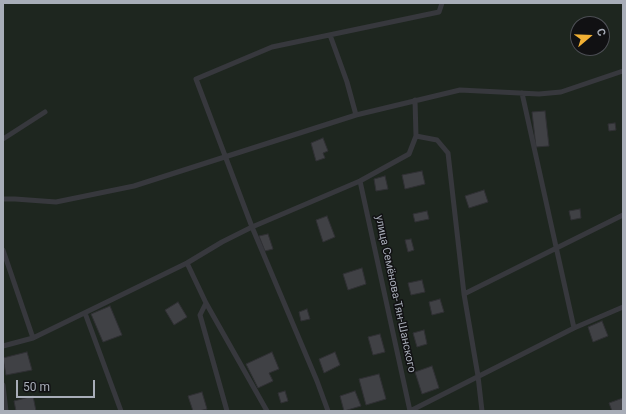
<!DOCTYPE html>
<meta charset="utf-8">
<style>
body{margin:0}
#map{position:relative;width:626px;height:414px;overflow:hidden;background:#161618;font-family:Roboto,sans-serif}
canvas{display:block}
.frame{position:absolute;inset:0;border:4px solid #a8adb8;pointer-events:none}
.north{position:absolute;left:570px;top:16px;width:40px;height:40px;box-sizing:border-box;background:#111113;border:1px solid #4d4f55;border-radius:50%;rotate:71deg;font-size:11px;font-weight:700;line-height:16px;text-align:center;color:#a8adb8}
.north::after{content:'';display:block;margin:auto;width:14px;height:18px;background:#f2b134;clip-path:polygon(50% 0,100% 100%,50% 72%,0 100%)}
.scale{position:absolute;left:16px;top:380px;width:79px;height:18px;box-sizing:border-box;border:2px solid #a8adb8;border-top:0;padding-left:5px;font-size:12px;line-height:14px;white-space:nowrap;color:#a8adb8;-webkit-text-stroke:3px #111113;paint-order:stroke}
</style>
<div id="map">
<canvas width="626" height="414"></canvas>
<div class="frame"></div>
<div class="north">С</div>
<div class="scale">50 m</div>
</div>
<script>
const c = document.querySelector('canvas').getContext('2d');
c.lineJoin = 'round';
function fill(path, color) {
  c.fillStyle = color;
  c.fill(path, 'evenodd');
}
function toPath(rows) {
  const path = new Path2D();
  for (const r of rows) {
    path.moveTo(r[0], r[1]);
    for (let i = 2; i < r.length; i += 2) path.lineTo(r[i], r[i + 1]);
  }
  return path;
}
function strokePath(path, color, width, dash) {
  c.strokeStyle = color;
  c.lineWidth = width;
  c.lineCap = dash ? 'butt' : 'round';
  c.setLineDash(dash || []);
  c.stroke(path);
}
function label(font, color, halo, rows, align = 'center') {
  c.font = font + ' Roboto,sans-serif';
  c.lineWidth = 3;
  c.setLineDash([]);
  c.textBaseline = 'middle';
  c.strokeStyle = halo;
  c.fillStyle = color;
  for (const [text, x, y, turn = 0] of rows) {
    c.save();
    c.translate(x, y);
    c.rotate((+turn || 0) * Math.PI / 180);
    c.textAlign = isNaN(turn) ? turn : align;
    if (halo) c.strokeText(text, 0, 0);
    c.fillText(text, 0, 0);
    c.restore();
  }
}
const green = toPath([
 [3,3,623,3,623,411,3,411],
 [578,24,602,24,602,48,578,48]
]);
const building = toPath([
 [545,111,549,146,536,147,532,112,545,111],
 [615,123,616,130,609,131,608,124,615,123],
 [323,138,328,151,323,153,325,158,316,161,311,143,323,138],
 [422,171,425,184,405,189,402,175,422,171],
 [385,176,388,189,376,191,374,179,385,176],
 [484,190,488,202,469,208,465,196,484,190],
 [580,209,581,218,571,220,569,211,580,209],
 [427,211,429,219,415,222,413,214,427,211],
 [327,216,335,237,323,242,316,220,327,216],
 [268,234,273,249,265,251,259,236,268,234],
 [411,239,414,250,408,252,405,240,411,239],
 [362,268,366,284,348,290,343,274,362,268],
 [422,280,425,292,411,295,408,283,422,280],
 [440,299,444,312,432,315,429,302,440,299],
 [178,302,187,317,174,325,165,310,178,302],
 [110,306,122,335,103,342,91,314,110,306],
 [307,309,310,319,301,321,299,312,307,309],
 [602,321,608,336,593,342,588,327,602,321],
 [424,330,427,344,417,347,413,333,424,330],
 [380,334,385,352,373,355,368,337,380,334],
 [27,352,32,370,6,375,3,358,27,352],
 [272,352,279,369,269,373,273,381,258,388,246,364,272,352],
 [335,352,340,365,324,373,319,359,335,352],
 [432,366,439,388,422,394,415,372,432,366],
 [379,374,386,399,366,405,359,379,379,374],
 [285,391,288,401,281,403,278,393,285,391],
 [355,391,361,406,344,411,340,396,355,391],
 [202,392,207,409,199,411,193,411,188,396,202,392],
 [33,396,36,411,16,411,14,401,33,396],
 [623,398,623,411,612,411,609,403,623,398]
]);
const service = toPath([
 [330,35,347,82,356,115],
 [522,93,574,328],
 [416,136,437,140,448,153,464,294,478,376,482,411],
 [3,139,45,112],
 [360,181,410,411],
 [3,199,15,199,56,202,134,186,356,115,460,90,539,94,561,92,623,71],
 [3,250,33,338],
 [187,263,206,303,267,411],
 [464,294,623,215],
 [206,303,200,315,227,411],
 [85,313,121,411],
 [3,346,33,338,187,263,222,242,252,227,360,181,409,154,416,136,415,100],
 [3,385,6,411],
 [328,411,317,381,252,227,196,79,272,47,439,12,442,3],
 [410,411,574,328,623,307]
]);
const streetNames = [
 ["улица Семёнова-Тян-Шанского",395,294,78]
];
fill(green, '#1e261f');
fill(building, '#404145');
strokePath(building, '#303034', 1);
strokePath(service, '#37383d', 5);
label('11px', '#a8adb8', '#111113', streetNames);
</script>
